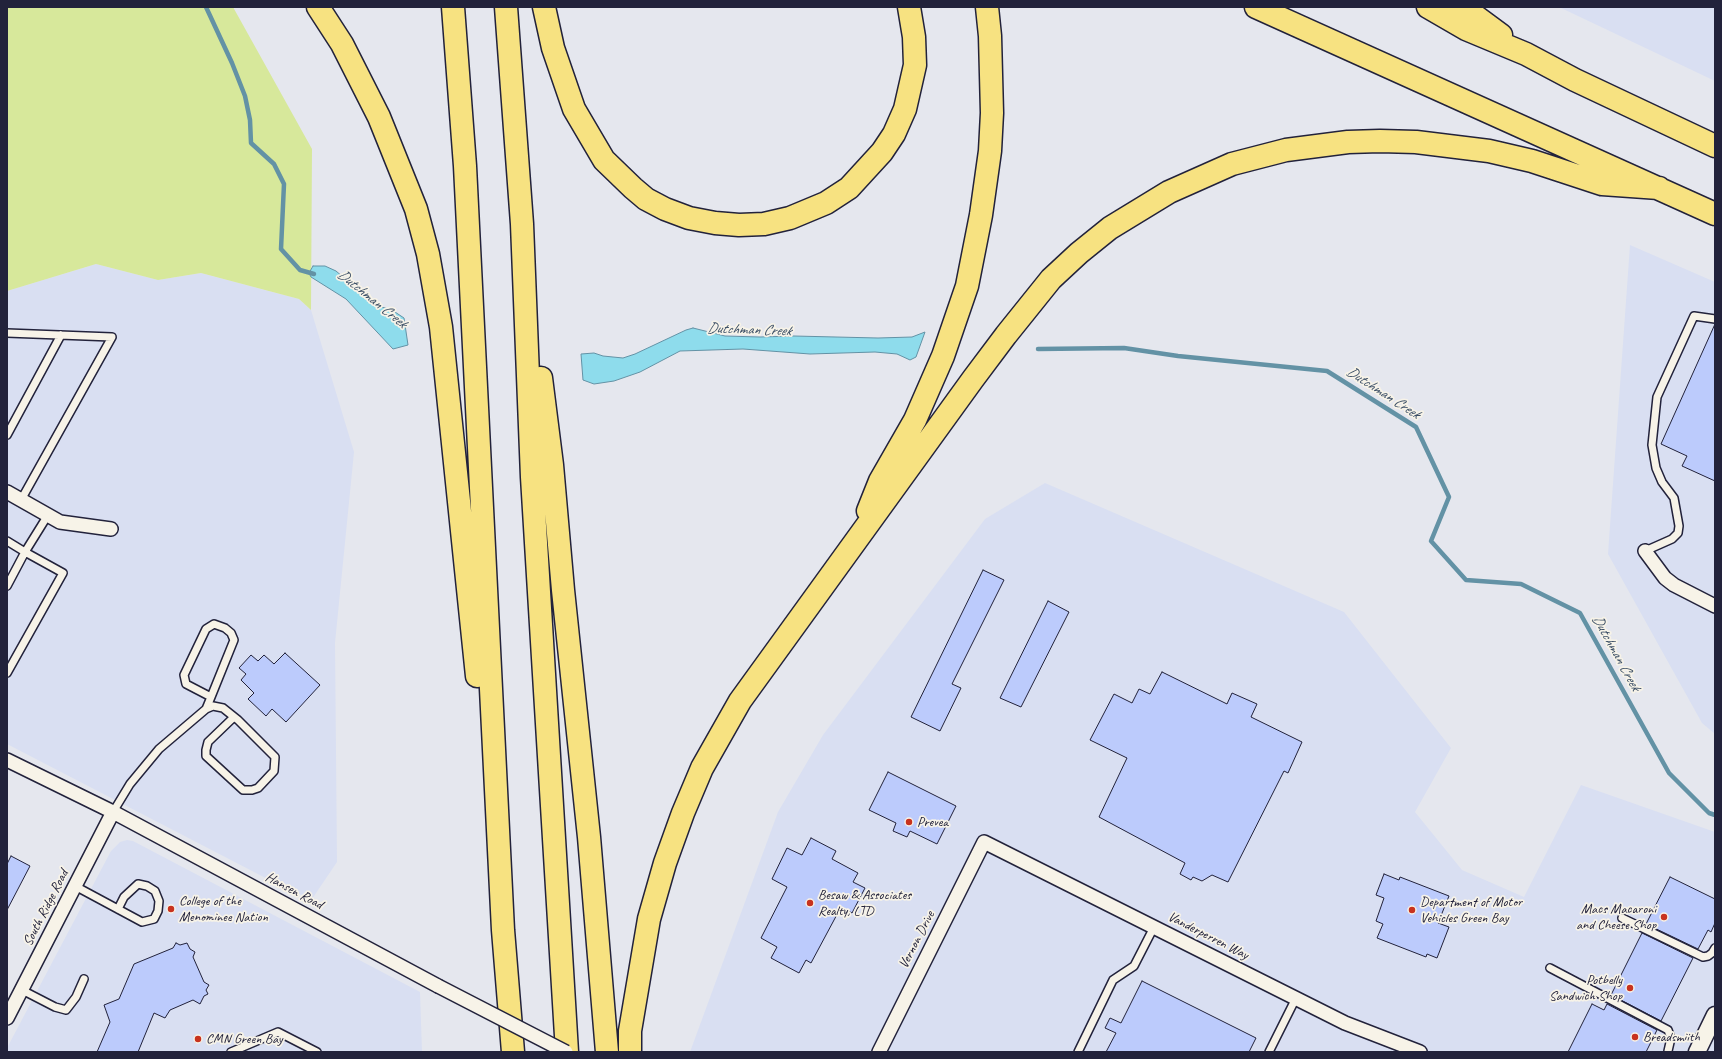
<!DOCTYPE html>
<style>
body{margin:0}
#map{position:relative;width:1722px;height:1059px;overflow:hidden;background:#e5e7ee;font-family:Caveat,sans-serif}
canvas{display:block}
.frame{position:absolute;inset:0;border:8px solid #22223b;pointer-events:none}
</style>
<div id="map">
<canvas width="1722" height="1059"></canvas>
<div class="frame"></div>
</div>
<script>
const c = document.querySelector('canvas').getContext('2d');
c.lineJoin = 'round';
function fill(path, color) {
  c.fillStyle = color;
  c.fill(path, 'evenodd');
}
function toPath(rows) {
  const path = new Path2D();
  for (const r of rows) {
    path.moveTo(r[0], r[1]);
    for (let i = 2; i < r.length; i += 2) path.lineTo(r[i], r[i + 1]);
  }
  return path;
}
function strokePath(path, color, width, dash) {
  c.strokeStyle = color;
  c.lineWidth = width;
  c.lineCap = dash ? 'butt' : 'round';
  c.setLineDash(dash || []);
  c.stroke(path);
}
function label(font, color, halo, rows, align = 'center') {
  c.font = font + ' Caveat,sans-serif';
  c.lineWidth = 3.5;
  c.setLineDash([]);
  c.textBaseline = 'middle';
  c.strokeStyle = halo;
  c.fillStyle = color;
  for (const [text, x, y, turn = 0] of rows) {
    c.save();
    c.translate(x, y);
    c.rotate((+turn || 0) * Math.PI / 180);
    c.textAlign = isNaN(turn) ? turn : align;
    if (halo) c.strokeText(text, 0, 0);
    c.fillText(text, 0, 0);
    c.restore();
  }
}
const built = toPath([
 [1559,7,1715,7,1715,81],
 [1630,245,1715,282,1715,734,1702,723,1608,554],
 [96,264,158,280,201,273,299,299,311,310,354,452,335,643,337,862,312,899,283,887,7,744,7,291],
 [1045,483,1344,612,1451,748,1415,812,1462,870,1524,897,1581,785,1715,832,1715,1052,690,1052,778,812,823,735,985,519],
 [127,840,133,841,420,992,422,1052,7,1052,7,1048,111,851,120,842]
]);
const green = toPath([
 [7,7,233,7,312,149,311,310,299,299,201,273,158,280,96,264,7,291]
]);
const water = toPath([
 [313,266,325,266,336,271,364,295,371,304,392,310,404,318,408,345,393,349,346,299,311,277,309,273,313,266],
 [693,328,725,336,760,337,794,336,878,338,912,337,925,332,916,357,910,360,897,354,875,352,810,354,743,349,680,351,640,372,614,381,594,384,583,380,581,354,594,353,603,356,623,358,635,354,686,330,693,328]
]);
const stream = toPath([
 [206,7,232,63,245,96,250,120,251,143,274,164,284,184,281,249,300,270,314,274],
 [1038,349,1124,348,1178,356,1327,371,1416,427,1449,497,1431,541,1466,580,1521,584,1580,613,1669,773,1709,813,1715,815]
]);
const building = toPath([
 [1715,324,1715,481,1682,466,1687,456,1661,444,1715,324],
 [983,570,1004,580,952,684,961,688,940,731,911,717,983,570],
 [1048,601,1069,612,1021,707,1000,698,1048,601],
 [285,653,320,685,286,722,272,709,266,716,248,699,254,693,241,680,246,674,239,668,251,655,258,661,264,655,274,664,285,653],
 [1162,672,1227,704,1232,693,1257,704,1251,717,1302,742,1288,773,1284,771,1228,882,1212,875,1202,881,1193,877,1191,880,1180,874,1185,863,1099,817,1127,758,1090,740,1114,694,1132,703,1139,689,1150,694,1162,672],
 [888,772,956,806,937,844,910,831,907,837,893,831,896,823,869,810,888,772],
 [811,838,836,851,832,859,858,873,853,882,865,888,852,913,841,907,811,963,806,960,799,973,771,958,777,947,761,938,787,887,772,879,787,848,802,855,811,838],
 [11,856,30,866,7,910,7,864,11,856],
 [1384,874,1399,880,1400,877,1449,896,1438,923,1449,927,1437,958,1427,954,1426,957,1377,938,1383,924,1376,921,1384,898,1376,895,1384,874],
 [1670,877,1715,899,1715,923,1711,932,1708,930,1698,949,1646,924,1670,877],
 [1642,933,1693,958,1661,1021,1611,995,1642,933],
 [176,943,180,945,187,943,190,949,195,952,193,957,204,982,209,985,206,990,208,994,204,996,200,1004,193,1000,170,1010,165,1018,154,1013,138,1052,97,1052,110,1022,104,1005,119,999,134,964,173,948,176,943],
 [1142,981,1256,1038,1249,1052,1106,1052,1116,1033,1105,1028,1110,1018,1121,1023,1142,981],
 [1592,1004,1604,1010,1607,1004,1657,1030,1646,1052,1568,1052,1592,1004]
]);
const service = toPath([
 [7,333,112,337,21,500],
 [7,435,61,335],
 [7,541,25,552,48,515],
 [1645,551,1672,539,1678,533,1679,526,1674,498,1662,482,1656,468,1652,445,1657,397,1694,316,1715,319],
 [7,586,25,552,63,573,7,673],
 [206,709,211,697,234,640,231,633,225,628,214,624,206,629,184,675,186,684,211,697],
 [113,812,130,784,159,749,206,709,213,706,223,708,238,720,275,757,274,771,258,788,252,790,243,790,206,756,206,750,208,742,234,717],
 [75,886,142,922,154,919,158,911,159,901,155,891,147,886,138,884,124,897,118,909],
 [1622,918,1703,957,1708,956,1712,953,1715,948],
 [1550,968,1668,1030,1671,1038,1668,1051],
 [22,990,55,1007,66,1010,76,997,84,979],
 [231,1052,278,1032,317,1052],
 [1078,1052,1113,980,1134,966,1154,927],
 [1269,1052,1296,998]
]);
const minor = toPath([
 [7,492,60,522,111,529],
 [1645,551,1665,578,1674,585,1715,606],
 [7,760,113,812,438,986],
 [7,1018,113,812],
 [879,1052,984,842,1345,1023,1420,1052]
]);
const tertiary = toPath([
 [1697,1052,1715,1015]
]);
const motorway = toPath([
 [318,7,342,44,379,117,416,209,428,254,441,327,477,676],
 [453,7,465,166,503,930,513,1052],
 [506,7,522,224,532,477,567,1052],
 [544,7,553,48,574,109,604,160,633,188,646,199,665,209,689,218,715,223,739,225,764,224,790,218,826,203,849,188,882,152,894,134,905,109,915,65,914,37,909,7],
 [1256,7,1715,214],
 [1428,7,1466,29,1526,54,1575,80,1715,146],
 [1463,7,1501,35],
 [541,378,552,465,563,590,589,837,607,1052],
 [868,511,880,481,915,420,943,356,967,286,981,215,990,151,992,113,990,36,987,7],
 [630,1052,630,1031,649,919,665,863,683,813,702,768,740,701,973,379,1006,335,1051,279,1079,253,1110,228,1169,192,1232,164,1286,150,1348,142,1380,141,1416,142,1489,151,1532,161,1602,184,1659,188]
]);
const minorBridge = toPath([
 [438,986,566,1052]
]);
const markers = [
 [909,822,4,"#c8321e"],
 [810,903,4,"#c8321e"],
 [171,909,4,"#c8321e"],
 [1412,910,4,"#c8321e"],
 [1664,917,4,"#c8321e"],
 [1630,988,4,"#c8321e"],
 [1635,1037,4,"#c8321e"],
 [198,1039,4,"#c8321e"]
];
const poiNames = [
 ["Prevea",917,822],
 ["Besaw & Associates",818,895],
 ["Realty, LTD",818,911],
 ["College of the",179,901],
 ["Menominee Nation",179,917],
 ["Department of Motor",1420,902],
 ["Vehicles Green Bay",1420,918],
 ["Macs Macaroni",1656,909,"right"],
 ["and Cheese Shop",1656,925,"right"],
 ["Potbelly",1622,980,"right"],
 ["Sandwich Shop",1622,996,"right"],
 ["Breadsmiith",1643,1037],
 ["CMN Green Bay",206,1039]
];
const streetNames = [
 ["Hansen Road",294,891,28],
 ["South Ridge Road",46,908,-63],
 ["Vanderperren Way",1208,936,27],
 ["Vernon Drive",917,940,-63]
];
const waterNames = [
 ["Dutchman Creek",372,299,39],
 ["Dutchman Creek",749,330,2],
 ["Dutchman Creek",1383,393,33],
 ["Dutchman Creek",1616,653,61]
];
fill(built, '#d9dff2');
fill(green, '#d7e89b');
fill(water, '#8edcec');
strokePath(water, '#6392a5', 1);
strokePath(stream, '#6392a5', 4.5);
fill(building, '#bccbfc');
strokePath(building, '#22223b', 1);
strokePath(service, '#22223b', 10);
strokePath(minor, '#22223b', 16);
strokePath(tertiary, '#22223b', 19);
strokePath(motorway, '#22223b', 25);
strokePath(service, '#f7f3e8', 7);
strokePath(minor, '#f7f3e8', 13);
strokePath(tertiary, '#f7f3e8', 16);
strokePath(motorway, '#f7e281', 22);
strokePath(minorBridge, '#22223b', 16, []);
strokePath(minorBridge, '#f7f3e8', 13);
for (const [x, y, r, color] of markers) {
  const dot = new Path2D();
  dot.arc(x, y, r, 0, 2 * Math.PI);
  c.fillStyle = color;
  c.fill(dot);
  strokePath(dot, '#f7f3e8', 1.5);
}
label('14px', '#22223b', '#f7f3e8', poiNames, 'left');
label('14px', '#22223b', '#f7f3e8', streetNames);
label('italic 15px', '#3d5067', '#f7f3e8', waterNames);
</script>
